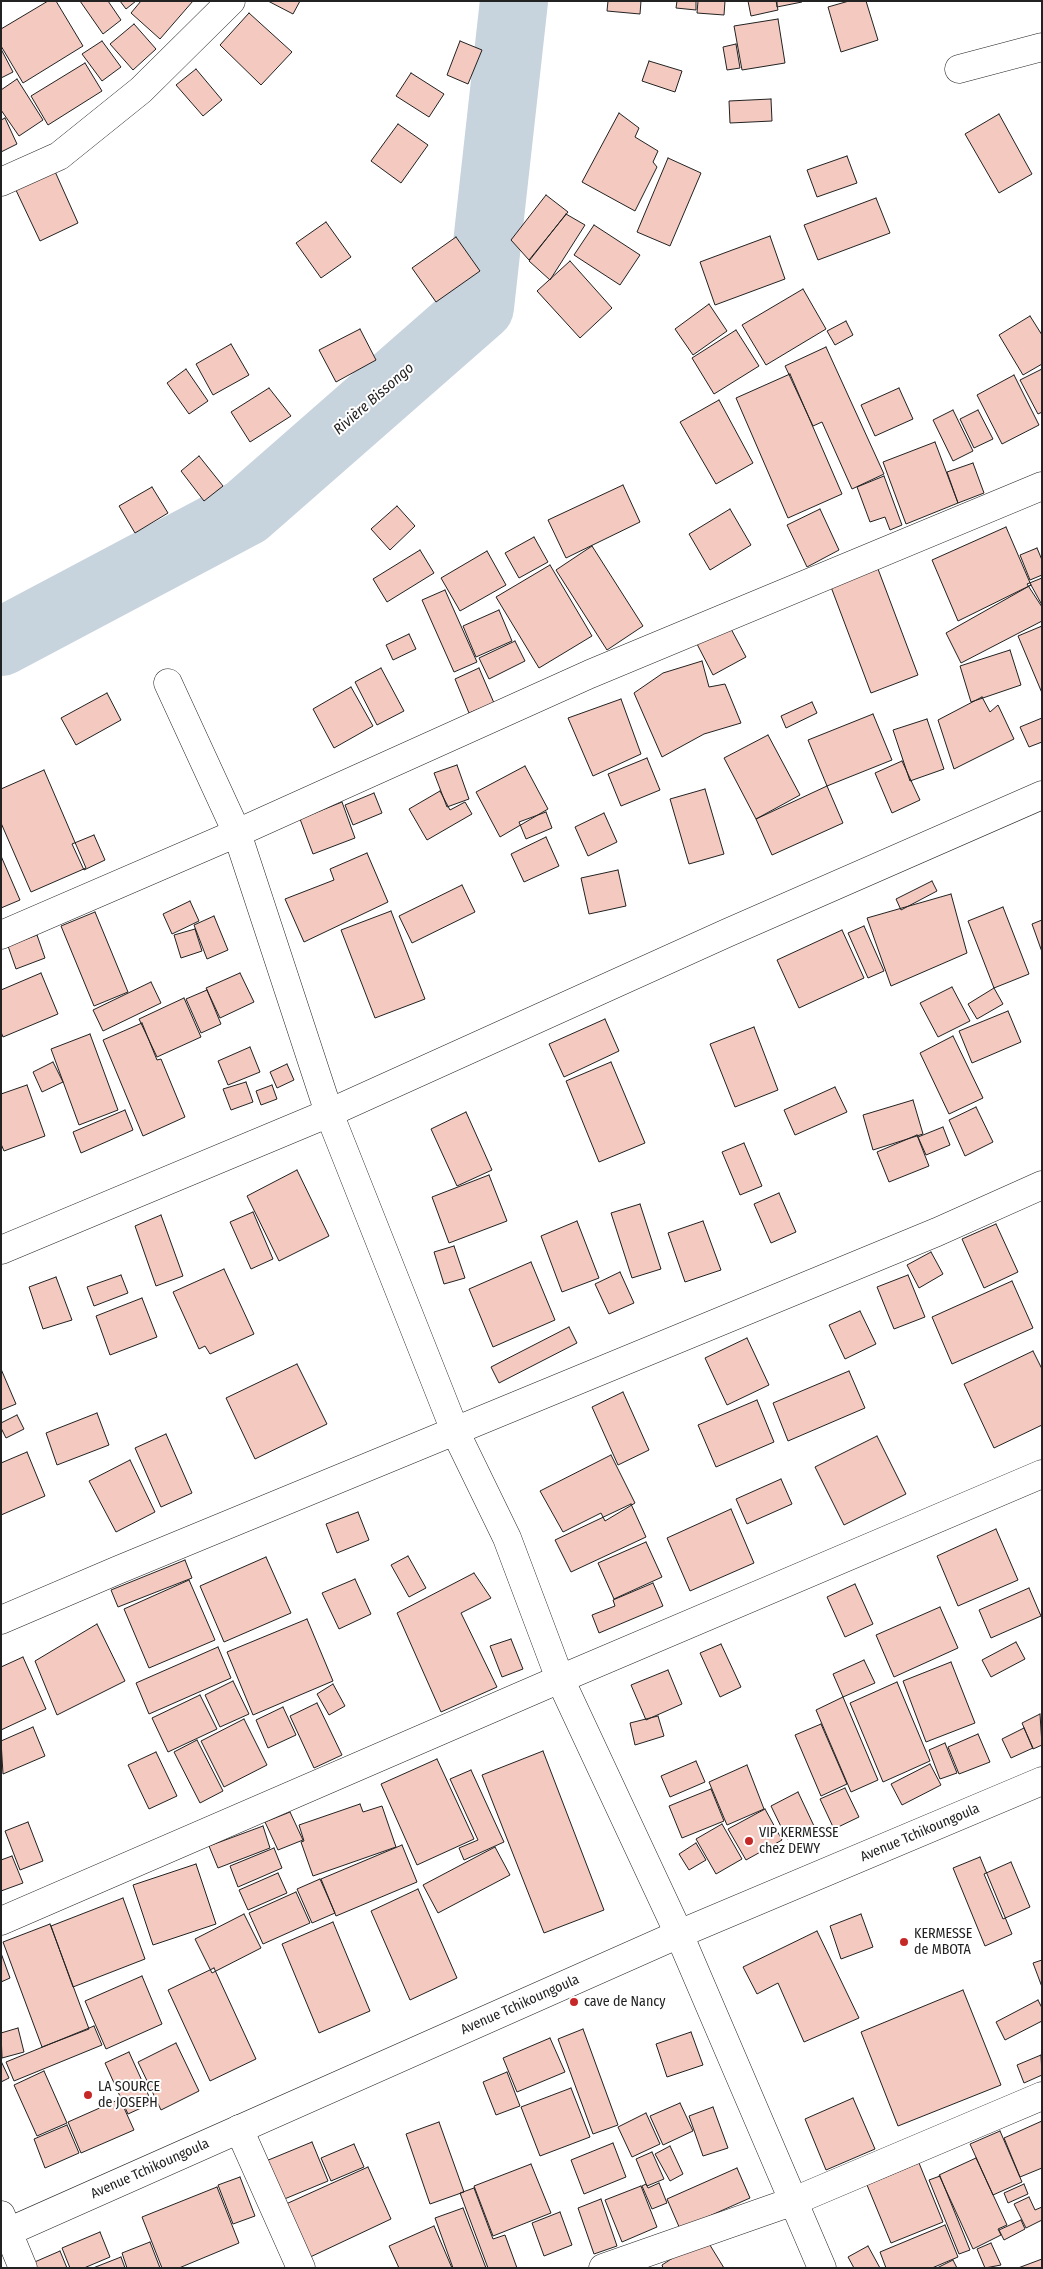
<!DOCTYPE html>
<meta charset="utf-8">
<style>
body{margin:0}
#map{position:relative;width:1043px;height:2269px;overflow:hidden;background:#fff;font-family:"Fira Sans Condensed",sans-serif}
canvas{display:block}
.frame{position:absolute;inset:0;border:2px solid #222;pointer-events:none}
</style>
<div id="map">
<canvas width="1043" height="2269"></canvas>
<div class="frame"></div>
</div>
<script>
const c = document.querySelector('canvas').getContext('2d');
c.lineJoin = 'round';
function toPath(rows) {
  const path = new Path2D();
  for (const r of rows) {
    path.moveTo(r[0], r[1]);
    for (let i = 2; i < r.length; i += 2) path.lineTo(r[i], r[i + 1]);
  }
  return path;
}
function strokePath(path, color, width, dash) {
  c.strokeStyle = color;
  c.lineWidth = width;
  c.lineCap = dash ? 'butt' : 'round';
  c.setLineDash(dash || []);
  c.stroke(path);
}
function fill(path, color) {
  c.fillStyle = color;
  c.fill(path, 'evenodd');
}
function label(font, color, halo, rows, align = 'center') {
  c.font = font + ' "Fira Sans Condensed",sans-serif';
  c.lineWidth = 4;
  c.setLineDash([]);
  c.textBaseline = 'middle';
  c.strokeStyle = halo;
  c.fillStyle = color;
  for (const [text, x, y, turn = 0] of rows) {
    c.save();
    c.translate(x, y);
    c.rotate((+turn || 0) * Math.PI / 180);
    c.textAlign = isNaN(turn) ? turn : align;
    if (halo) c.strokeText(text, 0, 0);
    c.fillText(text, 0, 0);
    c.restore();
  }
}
const river = toPath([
 [1,642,246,512,480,307,514,1]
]);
const building = toPath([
 [48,1,56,1,83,46,23,83,1,46,1,29,48,1],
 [80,1,108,1,121,20,103,34,80,1],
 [120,1,136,1,126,9,120,1],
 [141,1,193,1,160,39,131,13,141,1],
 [268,1,300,1,293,14,268,1],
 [608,1,641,1,640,14,607,11,608,1],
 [677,1,696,1,696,10,676,8,677,1],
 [698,1,725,1,724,15,697,13,698,1],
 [748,1,776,1,778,10,751,16,748,1],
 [777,1,802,1,802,2,777,7,777,1],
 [849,1,866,1,878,40,841,52,828,7,849,1],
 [249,13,292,52,261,85,220,45,249,13],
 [778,19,785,63,742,70,734,26,778,19],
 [134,24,156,49,133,70,110,44,134,24],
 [102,41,121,67,102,81,82,54,102,41],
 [460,41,482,50,468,84,447,75,460,41],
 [736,44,740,68,727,70,723,47,736,44],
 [1,49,13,72,1,78,1,49],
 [649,61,682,71,675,92,642,81,649,61],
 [85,63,102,91,48,125,31,96,85,63],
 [196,69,222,100,203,116,176,85,196,69],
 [411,73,444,94,429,117,396,96,411,73],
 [17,79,43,120,19,136,1,110,1,90,17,79],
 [771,99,772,121,730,123,729,101,771,99],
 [619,113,639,128,635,137,658,151,653,162,657,167,635,211,582,182,619,113],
 [999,114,1032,174,999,193,965,134,999,114],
 [5,118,17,144,1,152,1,120,5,118],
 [398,124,428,145,401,183,371,161,398,124],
 [847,156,857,183,817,197,807,170,847,156],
 [668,158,701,173,670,246,637,232,668,158],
 [53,167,78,223,40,241,14,186,53,167],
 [546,195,568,212,529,260,511,240,546,195],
 [876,198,890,233,818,260,804,225,876,198],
 [566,214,585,225,550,280,529,261,566,214],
 [326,222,351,257,321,278,296,243,326,222],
 [594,225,640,255,620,285,574,255,594,225],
 [770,236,785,279,715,305,700,262,770,236],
 [456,237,480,271,436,302,412,268,456,237],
 [570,261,612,308,580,338,537,291,570,261],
 [803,289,826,329,766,365,742,325,803,289],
 [709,304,727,331,693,355,675,329,709,304],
 [1030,316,1042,335,1042,364,1023,375,999,335,1030,316],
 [846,321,853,335,835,345,827,331,846,321],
 [360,329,376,360,336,382,319,350,360,329],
 [736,330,759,366,714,394,692,358,736,330],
 [231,344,249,375,213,395,196,364,231,344],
 [826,347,884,474,852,489,822,422,813,426,785,366,826,347],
 [186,369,208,401,189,414,167,383,186,369],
 [1042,369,1042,412,1038,414,1020,380,1042,369],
 [790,374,842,494,788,518,736,398,790,374],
 [1014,375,1039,425,1002,444,977,395,1014,375],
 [269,388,291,416,250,442,231,412,269,388],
 [899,388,913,419,875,436,861,405,899,388],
 [719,400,753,463,716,484,680,422,719,400],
 [953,410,973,451,953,461,933,420,953,410],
 [978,410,993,439,974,448,960,419,978,410],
 [935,442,958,503,906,524,883,462,935,442],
 [199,456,223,486,204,501,181,471,199,456],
 [973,463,984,493,958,503,947,472,973,463],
 [884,476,902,525,890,530,885,517,870,522,857,487,884,476],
 [623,485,640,522,566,558,548,520,623,485],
 [152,487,168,513,135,533,119,506,152,487],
 [397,506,415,526,390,550,371,529,397,506],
 [730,509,751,545,710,570,689,534,730,509],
 [820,509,839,550,807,567,787,525,820,509],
 [1006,527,1031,585,958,621,932,560,1006,527],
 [534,537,548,562,519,578,505,553,534,537],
 [592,546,643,626,607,650,556,570,592,546],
 [1037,548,1042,560,1042,575,1030,580,1020,555,1037,548],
 [420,550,434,573,387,602,373,579,420,550],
 [487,551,506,585,460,611,441,578,487,551],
 [550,565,592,636,539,668,496,597,550,565],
 [878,569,918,675,871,693,831,587,878,569],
 [1042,578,1042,607,1027,584,1042,578],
 [1031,585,1042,605,1042,621,961,663,946,633,1031,585],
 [445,590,477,662,454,672,422,600,445,590],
 [499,610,512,641,476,657,463,626,499,610],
 [1042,626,1042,693,1018,636,1042,626],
 [730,627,746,657,713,675,697,644,730,627],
 [409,634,416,649,393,660,386,645,409,634],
 [515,641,525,661,489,679,479,658,515,641],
 [1010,650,1021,685,971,702,960,666,1010,650],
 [702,661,709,687,725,684,741,723,704,734,662,757,634,693,663,673,702,661],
 [381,668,404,711,377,725,355,682,381,668],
 [479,668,494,703,469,713,455,679,479,668],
 [351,687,373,726,334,748,313,709,351,687],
 [107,693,121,720,76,745,61,718,107,693],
 [982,697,990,712,998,705,1014,739,954,769,938,720,982,697],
 [621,699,641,754,593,776,568,718,621,699],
 [812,702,817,713,786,728,781,716,812,702],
 [873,714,892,760,827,786,808,740,873,714],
 [1042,718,1042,742,1029,747,1020,727,1042,718],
 [927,719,944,769,910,781,893,730,927,719],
 [768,735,800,795,756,819,724,758,768,735],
 [647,758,660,790,621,806,608,774,647,758],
 [902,761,920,800,892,813,875,773,902,761],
 [457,765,469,799,447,807,434,773,457,765],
 [525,766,548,809,500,837,476,792,525,766],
 [44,770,86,868,31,892,1,823,1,789,44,770],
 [827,786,843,823,772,855,756,819,827,786],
 [705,789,724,854,689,864,670,799,705,789],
 [440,791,450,810,465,802,472,814,427,840,409,809,440,791],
 [374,793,382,813,353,825,345,805,374,793],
 [342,802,355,838,313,854,300,819,342,802],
 [546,812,552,828,526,839,519,822,546,812],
 [604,813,617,842,588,856,575,827,604,813],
 [94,835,105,860,84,870,72,844,94,835],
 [546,837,559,866,524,882,511,854,546,837],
 [367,853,388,902,304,942,285,899,334,880,330,869,367,853],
 [1,856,20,900,1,908,1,856],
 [618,870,626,906,589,914,581,878,618,870],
 [932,881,937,891,901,910,896,899,932,881],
 [462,885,475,912,412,943,399,916,462,885],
 [951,894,967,953,891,986,867,918,951,894],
 [190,901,199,921,172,934,163,914,190,901],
 [1003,907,1029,974,994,988,968,921,1003,907],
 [391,911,425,999,375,1018,341,930,391,911],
 [95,912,128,992,94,1006,61,926,95,912],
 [214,916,228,950,207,959,194,925,214,916],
 [1042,920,1042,952,1032,924,1042,920],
 [864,926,884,971,868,978,848,933,864,926],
 [195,929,202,951,181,958,174,935,195,929],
 [842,930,864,978,799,1008,777,960,842,930],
 [37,935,45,958,16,969,8,946,37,935],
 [41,973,58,1014,3,1037,1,1032,1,990,41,973],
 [240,973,254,1002,220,1018,206,988,240,973],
 [151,982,161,1003,103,1031,93,1010,151,982],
 [952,987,970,1021,938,1037,920,1003,952,987],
 [994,988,1003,1004,977,1019,968,1004,994,988],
 [207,990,221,1024,201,1033,186,999,207,990],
 [184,998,201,1037,157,1057,139,1019,184,998],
 [1008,1011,1021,1042,972,1063,959,1031,1008,1011],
 [605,1019,619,1051,564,1077,549,1044,605,1019],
 [142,1023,157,1060,161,1059,185,1117,143,1136,103,1040,142,1023],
 [754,1027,778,1090,735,1107,710,1044,754,1027],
 [90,1034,118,1110,79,1125,51,1049,90,1034],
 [953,1036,983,1098,949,1114,920,1053,953,1036],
 [250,1047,260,1072,228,1085,218,1061,250,1047],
 [53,1062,63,1082,42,1092,33,1072,53,1062],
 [611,1062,645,1143,599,1162,566,1081,611,1062],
 [287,1064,294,1080,277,1088,270,1072,287,1064],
 [246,1082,253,1102,231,1110,223,1089,246,1082],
 [27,1085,45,1136,4,1151,1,1144,1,1094,27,1085],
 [272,1085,277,1099,261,1105,256,1091,272,1085],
 [835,1087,847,1112,795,1135,784,1110,835,1087],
 [913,1100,923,1134,873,1150,863,1115,913,1100],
 [976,1107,993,1142,965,1156,949,1120,976,1107],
 [125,1110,133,1130,81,1153,73,1132,125,1110],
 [466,1112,492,1170,457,1186,431,1129,466,1112],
 [943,1127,950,1145,926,1155,918,1137,943,1127],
 [917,1135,929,1166,889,1182,877,1152,917,1135],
 [744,1143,762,1186,740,1195,722,1152,744,1143],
 [297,1170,329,1236,279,1261,247,1196,297,1170],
 [489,1175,507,1221,449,1243,432,1197,489,1175],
 [779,1193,796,1232,771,1243,754,1204,779,1193],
 [640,1204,661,1269,632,1278,611,1213,640,1204],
 [253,1212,273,1259,251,1269,230,1222,253,1212],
 [161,1215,183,1276,156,1286,135,1226,161,1215],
 [577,1221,599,1278,562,1292,541,1236,577,1221],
 [703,1221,721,1270,685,1282,668,1233,703,1221],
 [996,1224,1018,1272,984,1288,962,1239,996,1224],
 [454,1246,465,1278,444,1284,434,1252,454,1246],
 [931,1252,943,1274,919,1288,907,1265,931,1252],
 [531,1262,555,1320,493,1347,469,1289,531,1262],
 [224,1269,254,1334,210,1354,205,1346,199,1349,173,1292,224,1269],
 [620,1272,634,1303,609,1314,595,1284,620,1272],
 [121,1275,128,1293,94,1306,87,1287,121,1275],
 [908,1275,925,1317,894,1329,877,1287,908,1275],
 [56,1277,72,1320,43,1329,29,1287,56,1277],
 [1012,1281,1033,1328,952,1364,932,1317,1012,1281],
 [142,1298,157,1337,110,1355,96,1316,142,1298],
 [860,1311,876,1344,845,1359,829,1325,860,1311],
 [569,1327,577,1343,499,1383,491,1367,569,1327],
 [747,1338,769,1385,727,1405,705,1358,747,1338],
 [1033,1351,1042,1369,1042,1425,994,1448,964,1384,1033,1351],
 [297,1364,327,1424,255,1459,226,1398,297,1364],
 [1,1369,16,1404,1,1410,1,1369],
 [849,1371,865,1408,788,1441,773,1403,849,1371],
 [623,1392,649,1450,618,1465,592,1407,623,1392],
 [757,1400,774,1442,716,1467,698,1425,757,1400],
 [97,1413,109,1445,57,1465,46,1433,97,1413],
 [17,1415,24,1429,6,1438,1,1428,1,1423,17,1415],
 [166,1434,192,1493,161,1507,135,1448,166,1434],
 [877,1436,906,1494,844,1525,815,1467,877,1436],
 [27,1452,45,1496,1,1515,1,1463,27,1452],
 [611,1455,635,1503,605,1521,601,1513,563,1532,540,1491,611,1455],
 [130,1460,155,1512,116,1532,89,1481,130,1460],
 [781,1479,792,1504,747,1524,736,1499,781,1479],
 [631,1504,646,1537,571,1572,555,1540,631,1504],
 [731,1509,754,1563,690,1591,667,1538,731,1509],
 [358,1512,369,1540,337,1553,326,1524,358,1512],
 [996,1529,1018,1580,958,1606,937,1556,996,1529],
 [646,1542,662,1577,614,1599,598,1563,646,1542],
 [408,1556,426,1588,409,1597,391,1565,408,1556],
 [266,1557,291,1613,224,1642,200,1586,266,1557],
 [185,1560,192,1578,118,1607,111,1590,185,1560],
 [474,1573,491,1598,461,1613,497,1687,441,1712,397,1613,474,1573],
 [355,1579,371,1614,339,1629,322,1593,355,1579],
 [189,1580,215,1640,149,1668,124,1609,189,1580],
 [653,1583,663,1606,599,1633,592,1615,615,1606,613,1600,653,1583],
 [855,1584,873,1624,845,1637,827,1597,855,1584],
 [1029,1588,1041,1616,991,1638,979,1610,1029,1588],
 [940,1607,958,1648,894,1677,876,1635,940,1607],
 [307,1619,333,1681,253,1715,227,1652,307,1619],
 [97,1624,125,1681,57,1715,35,1661,97,1624],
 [511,1639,523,1669,502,1677,490,1646,511,1639],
 [1016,1642,1025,1659,991,1677,982,1660,1016,1642],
 [721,1644,741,1687,720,1697,700,1653,721,1644],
 [218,1647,231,1678,149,1714,136,1683,218,1647],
 [23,1657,46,1709,1,1730,1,1667,23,1657],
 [864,1660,875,1683,843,1697,833,1674,864,1660],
 [951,1662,975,1723,926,1742,903,1681,951,1662],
 [668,1670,682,1704,646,1720,631,1685,668,1670],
 [233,1681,249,1714,220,1727,205,1695,233,1681],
 [897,1682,930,1761,883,1782,850,1703,897,1682],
 [333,1684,345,1706,329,1715,317,1694,333,1684],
 [200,1695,217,1729,168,1752,152,1718,200,1695],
 [843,1697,878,1780,851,1792,816,1710,843,1697],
 [317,1703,342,1755,314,1768,290,1716,317,1703],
 [283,1707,296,1735,268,1748,256,1720,283,1707],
 [1040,1714,1042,1745,1033,1749,1022,1723,1040,1714],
 [658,1716,664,1736,635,1745,630,1723,658,1716],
 [244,1719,267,1765,224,1787,201,1741,244,1719],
 [821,1724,847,1784,821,1796,795,1735,821,1724],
 [33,1727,45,1756,3,1774,1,1741,33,1727],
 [1024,1728,1033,1748,1011,1758,1002,1739,1024,1728],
 [978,1734,990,1762,959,1774,948,1747,978,1734],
 [197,1740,223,1791,200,1803,174,1752,197,1740],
 [945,1743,957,1773,940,1779,929,1750,945,1743],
 [543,1751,604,1910,544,1933,482,1775,543,1751],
 [156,1752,177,1796,149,1809,128,1765,156,1752],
 [437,1759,474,1839,417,1865,381,1784,437,1759],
 [696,1761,705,1782,670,1797,661,1776,696,1761],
 [930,1764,941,1785,902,1805,891,1784,930,1764],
 [747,1765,764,1809,727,1825,709,1782,747,1765],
 [471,1770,504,1842,464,1860,459,1848,478,1840,450,1779,471,1770],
 [845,1788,859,1817,834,1829,820,1799,845,1788],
 [711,1789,724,1821,682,1838,669,1806,711,1789],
 [798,1792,814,1826,787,1839,771,1806,798,1792],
 [360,1804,363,1812,382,1806,396,1847,313,1876,301,1842,304,1841,299,1825,360,1804],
 [765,1809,782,1840,746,1860,728,1829,765,1809],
 [290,1812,303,1840,278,1850,265,1822,290,1812],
 [28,1822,43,1861,20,1870,5,1831,28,1822],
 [722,1824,742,1859,716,1874,696,1839,722,1824],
 [263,1826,270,1848,218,1868,209,1846,263,1826],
 [696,1843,706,1860,689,1870,679,1854,696,1843],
 [402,1845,417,1882,336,1916,321,1879,402,1845],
 [495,1847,510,1875,438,1913,423,1885,495,1847],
 [274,1848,282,1868,238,1887,230,1866,274,1848],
 [12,1856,23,1883,1,1891,1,1860,12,1856],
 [980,1857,1012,1934,985,1946,953,1868,980,1857],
 [1011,1862,1030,1907,1003,1919,984,1874,1011,1862],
 [196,1864,216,1924,153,1945,133,1885,196,1864],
 [278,1873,287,1893,248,1910,239,1890,278,1873],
 [320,1879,335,1913,312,1923,297,1889,320,1879],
 [418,1889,457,1978,410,2000,371,1911,418,1889],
 [296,1892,310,1923,263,1944,249,1913,296,1892],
 [123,1898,145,1959,73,1987,51,1926,123,1898],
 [244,1914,261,1948,212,1973,195,1939,244,1914],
 [861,1914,873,1947,841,1959,830,1926,861,1914],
 [333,1922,370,2011,319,2033,282,1944,333,1922],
 [50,1924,89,2029,42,2047,3,1942,50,1924],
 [817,1931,859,2018,804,2042,778,1983,757,1994,743,1967,817,1931],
 [1,1953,10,1978,1,1982,1,1953],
 [1042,1960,1042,1987,1033,1963,1042,1960],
 [214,1968,256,2059,210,2081,168,1990,214,1968],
 [142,1976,162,2024,106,2049,85,2001,142,1976],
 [963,1990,1001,2085,898,2126,861,2032,963,1990],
 [1038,2000,1042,2008,1042,2021,1005,2040,996,2022,1038,2000],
 [94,2026,102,2045,14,2081,6,2062,94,2026],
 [18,2028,24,2052,2,2058,1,2033,18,2028],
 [583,2029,618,2125,593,2134,558,2039,583,2029],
 [691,2032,703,2065,667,2077,656,2044,691,2032],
 [550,2038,565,2072,517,2092,503,2058,550,2038],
 [176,2043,199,2091,161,2110,138,2062,176,2043],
 [129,2052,152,2103,128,2114,105,2063,129,2052],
 [1041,2055,1042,2075,1024,2083,1017,2065,1041,2055],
 [1,2061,9,2078,1,2082,1,2061],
 [44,2071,67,2123,37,2136,14,2085,44,2071],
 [507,2072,520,2106,496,2115,483,2082,507,2072],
 [571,2088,590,2137,540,2156,521,2107,571,2088],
 [853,2098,875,2149,826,2170,805,2119,853,2098],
 [120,2099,134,2130,81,2153,68,2122,120,2099],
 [680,2103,693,2131,663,2145,650,2116,680,2103],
 [713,2107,728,2148,703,2156,689,2116,713,2107],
 [646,2113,660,2144,632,2157,618,2127,646,2113],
 [1042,2121,1042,2168,1020,2177,1004,2138,1042,2121],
 [439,2122,464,2192,430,2204,406,2134,439,2122],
 [67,2125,79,2153,45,2168,34,2139,67,2125],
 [1000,2131,1022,2182,993,2195,970,2144,1000,2131],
 [312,2142,328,2181,282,2200,266,2161,312,2142],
 [613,2143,626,2177,584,2194,571,2160,613,2143],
 [354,2144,364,2167,331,2181,321,2158,354,2144],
 [670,2146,683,2174,670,2181,655,2154,670,2146],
 [652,2152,664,2179,647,2186,636,2159,652,2152],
 [976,2158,1007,2225,998,2229,1001,2235,973,2249,939,2175,976,2158],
 [919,2163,943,2222,891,2243,867,2185,919,2163],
 [531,2164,551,2213,493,2236,474,2186,531,2164],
 [368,2167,391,2219,306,2259,286,2204,368,2167],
 [737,2168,750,2198,680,2229,667,2199,737,2168],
 [940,2176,970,2250,959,2254,929,2180,940,2176],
 [240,2177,255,2216,233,2224,218,2185,240,2177],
 [659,2183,667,2203,652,2209,642,2186,646,2184,648,2188,659,2183],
 [1024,2184,1028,2194,1008,2203,1004,2193,1024,2184],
 [641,2186,657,2227,622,2242,605,2200,641,2186],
 [217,2187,239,2243,179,2268,162,2268,142,2217,217,2187],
 [474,2188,493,2239,505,2235,517,2268,488,2268,460,2193,474,2188],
 [1029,2197,1035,2210,1042,2207,1042,2220,1026,2228,1014,2204,1029,2197],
 [601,2199,617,2246,594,2254,578,2208,601,2199],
 [463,2208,486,2268,453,2268,435,2218,463,2208],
 [560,2212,572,2245,544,2256,532,2223,560,2212],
 [1021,2220,1025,2229,1004,2240,999,2230,1021,2220],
 [945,2225,958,2257,932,2268,886,2268,880,2252,945,2225],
 [434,2226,452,2268,399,2268,389,2246,434,2226],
 [100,2232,110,2257,84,2268,70,2268,62,2248,100,2232],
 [705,2237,724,2268,663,2268,662,2265,705,2237],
 [150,2242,160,2268,127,2268,122,2253,150,2242],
 [991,2243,1001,2265,985,2268,977,2249,991,2243],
 [868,2246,880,2268,854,2268,848,2257,868,2246],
 [60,2251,67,2268,31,2268,30,2264,60,2251],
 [121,2257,125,2268,93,2268,121,2257],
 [1042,2259,1042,2268,1018,2268,1042,2259],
 [953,2260,957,2268,937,2268,953,2260]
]);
const minor = toPath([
 [959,69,1042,47],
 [1,182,59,156,141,90,231,1],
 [168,683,237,833,329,1113,455,1431,507,1538,560,1679,679,1934,822,2268],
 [1,935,237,833,590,674,1042,486],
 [1,1250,329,1113,727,933,1042,795],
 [1,1620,118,1570,937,1232,1042,1185],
 [1,1921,560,1679,1042,1474],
 [239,2129,301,2268],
 [1,2215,23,2268],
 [603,2268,794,2201,1042,2096]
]);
const tertiary = toPath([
 [1,2235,679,1934,1042,1781]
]);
const markers = [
 [749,1841,5,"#c62828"],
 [904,1942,5,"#c62828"],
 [574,2002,5,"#c62828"],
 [88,2095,5,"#c62828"]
];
const poiNames = [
 ["VIP KERMESSE",759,1833],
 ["chez DEWY",759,1849],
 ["KERMESSE",914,1934],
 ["de MBOTA",914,1950],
 ["cave de Nancy",584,2002],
 ["LA SOURCE",98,2087],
 ["de JOSEPH",98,2103]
];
const streetNames = [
 ["Avenue Tchikoungoula",920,1833,-23],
 ["Avenue Tchikoungoula",520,2005,-24],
 ["Avenue Tchikoungoula",150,2169,-24]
];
const waterNames = [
 ["Rivière Bissongo",374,399,-41]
];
strokePath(river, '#c7d3dd', 68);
fill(building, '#f3c9c0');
strokePath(building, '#222', 1);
strokePath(minor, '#222', 29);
strokePath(tertiary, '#222', 29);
strokePath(minor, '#fff', 28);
strokePath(tertiary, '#fff', 28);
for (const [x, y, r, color] of markers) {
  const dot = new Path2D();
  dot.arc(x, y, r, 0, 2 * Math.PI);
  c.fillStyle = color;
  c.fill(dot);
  strokePath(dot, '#fff', 2);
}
label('14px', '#222', '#fff', poiNames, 'left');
label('14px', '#222', '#fff', streetNames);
label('italic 15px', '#222', '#fff', waterNames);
</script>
